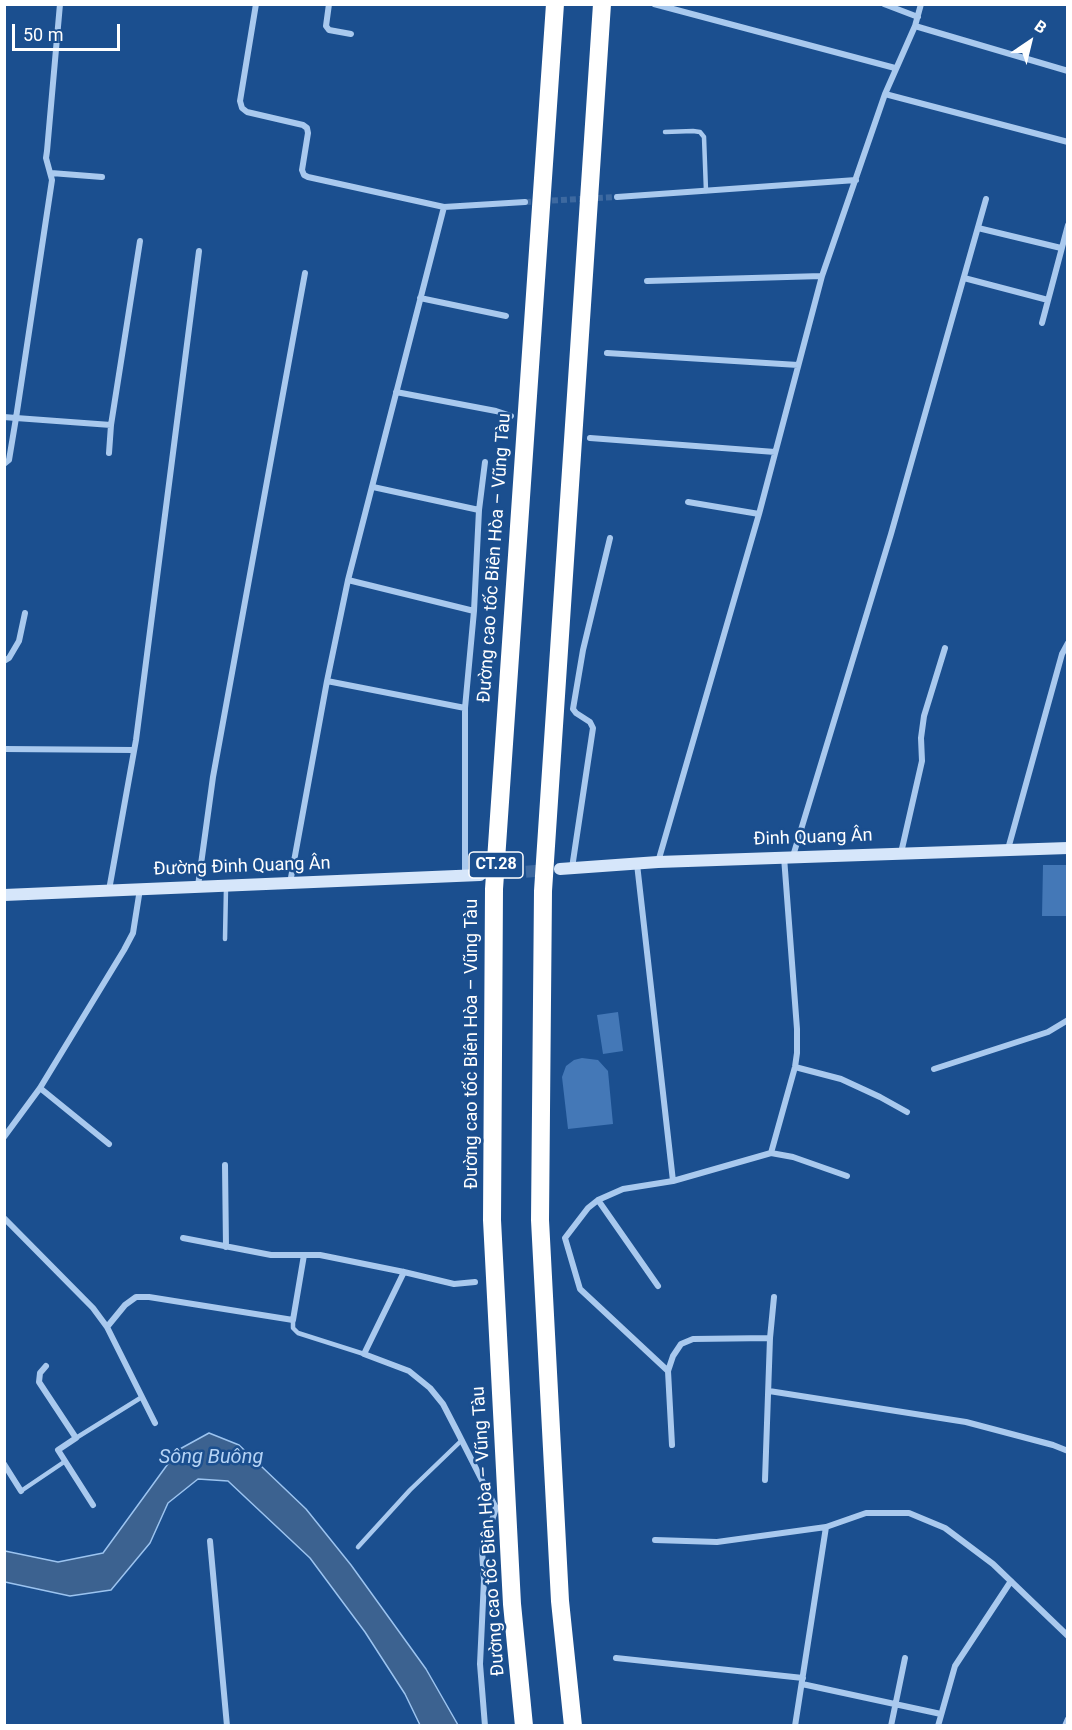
<!DOCTYPE html>
<meta charset="utf-8">
<style>
body{margin:0}
#map{position:relative;width:1072px;height:1730px;overflow:hidden;background:#1b4f8f;font-family:Roboto,sans-serif}
canvas{display:block}
.frame{position:absolute;inset:0;border:6px solid #fff;pointer-events:none}
.north{position:absolute;left:1000px;top:12px;width:60px;height:60px;-webkit-text-stroke:4px #1b4f8f;paint-order:stroke;rotate:35deg;font-size:16px;font-weight:700;line-height:24px;text-align:center;color:#fff}
.north::after{content:'';display:block;margin:auto;width:21px;height:27px;background:#fff;clip-path:polygon(50% 0,100% 100%,50% 72%,0 100%)}
.scale{position:absolute;left:12px;top:24px;width:108px;height:27px;box-sizing:border-box;border:3px solid #fff;border-top:0;padding-left:8px;font-size:18px;line-height:21px;white-space:nowrap;color:#fff;-webkit-text-stroke:4px #1b4f8f;paint-order:stroke}
</style>
<div id="map">
<canvas width="1072" height="1730"></canvas>
<div class="frame"></div>
<div class="north">B</div>
<div class="scale">50 m</div>
</div>
<script>
const c = document.querySelector('canvas').getContext('2d');
c.lineJoin = 'round';
function fill(path, color) {
  c.fillStyle = color;
  c.fill(path, 'evenodd');
}
function toPath(rows) {
  const path = new Path2D();
  for (const r of rows) {
    path.moveTo(r[0], r[1]);
    for (let i = 2; i < r.length; i += 2) path.lineTo(r[i], r[i + 1]);
  }
  return path;
}
function strokePath(path, color, width, dash) {
  c.strokeStyle = color;
  c.lineWidth = width;
  c.lineCap = dash ? 'butt' : 'round';
  c.setLineDash(dash || []);
  c.stroke(path);
}
function label(font, color, halo, rows, align = 'center') {
  c.font = font + ' Roboto,sans-serif';
  c.lineWidth = 5;
  c.setLineDash([]);
  c.textBaseline = 'middle';
  c.strokeStyle = halo;
  c.fillStyle = color;
  for (const [text, x, y, turn = 0] of rows) {
    c.save();
    c.translate(x, y);
    c.rotate((+turn || 0) * Math.PI / 180);
    c.textAlign = isNaN(turn) ? turn : align;
    if (halo) c.strokeText(text, 0, 0);
    c.fillText(text, 0, 0);
    c.restore();
  }
}
const water = toPath([
 [209,1433,239,1445,306,1509,351,1565,426,1669,458,1725,420,1725,405,1694,365,1632,310,1558,228,1481,198,1479,168,1503,150,1543,111,1590,70,1596,5,1582,5,1551,58,1562,103,1553,178,1450,209,1433]
]);
const building = toPath([
 [1043,865,1068,865,1068,916,1042,916],
 [618,1012,623,1051,603,1054,597,1015],
 [582,1058,598,1060,608,1071,613,1124,568,1129,562,1077,566,1066,574,1060]
]);
const streetTunnel = toPath([
 [525,202,617,197]
]);
const secondaryTunnel = toPath([
 [490,874,551,870]
]);
const lane = toPath([
 [665,132,693,131,700,132,704,137,706,191],
 [225,939,226,888],
 [293,1320,293,1328,298,1333,364,1354],
 [76,1438,142,1397],
 [21,1491,64,1462],
 [358,1547,410,1490,462,1440]
]);
const street = toPath([
 [256,4,240,101,242,108,247,112,303,125,307,128,308,133,302,170,304,175,308,177,444,207,525,202],
 [329,4,326,26,329,30,351,34],
 [654,4,895,68],
 [884,4,918,17],
 [915,26,1068,71],
 [885,94,1068,142],
 [51,173,102,177],
 [617,197,856,180],
 [978,228,1061,248],
 [964,278,1048,300],
 [647,281,822,276],
 [420,298,506,316],
 [1042,323,1068,225],
 [607,353,798,365],
 [396,392,496,411,511,416],
 [4,417,16,418,52,180,46,158,47,151,60,4],
 [590,438,775,452],
 [109,453,111,425],
 [4,464,9,460,16,418,111,425,140,241],
 [373,487,479,510],
 [688,502,759,514],
 [348,580,444,207],
 [4,661,9,658,19,641,25,613],
 [327,681,465,708,474,611,479,510,485,462],
 [465,708,465,875],
 [4,749,134,750],
 [1008,849,1062,654,1068,643],
 [901,853,922,761,921,738,924,716,945,648],
 [793,856,891,534,986,199],
 [658,862,759,514,822,276,885,94,915,26,921,4],
 [637,864,673,1181],
 [572,868,593,728,590,722,576,713,573,709,583,650,610,538],
 [290,883,327,681,348,580,474,611],
 [198,886,213,777,305,273],
 [109,890,136,740,199,251],
 [795,1067,841,1079,880,1097,907,1112],
 [934,1069,1048,1032,1068,1020],
 [40,1088,109,1144],
 [4,1137,40,1088,124,950,133,933,140,889],
 [771,1153,795,1067,797,1053,797,1029,784,857],
 [225,1165,226,1247],
 [598,1200,658,1286],
 [4,1218,93,1308,107,1327,155,1423],
 [183,1238,271,1255,320,1255,404,1272,454,1284,475,1282],
 [404,1272,364,1354,409,1371,430,1388,443,1404,458,1433,496,1508,482,1550,484,1580,480,1664,485,1726],
 [107,1327,125,1305,136,1297,149,1297,293,1320,304,1255],
 [46,1366,40,1373,39,1382,76,1438,58,1450,93,1505],
 [668,1371,580,1289,565,1238,588,1208,598,1200,623,1189,673,1181,771,1153,793,1157,847,1176],
 [769,1391,966,1422,1053,1445,1068,1451],
 [672,1445,668,1371,673,1356,681,1344,693,1339,770,1338],
 [4,1464,21,1491],
 [765,1480,770,1338,774,1297],
 [655,1540,717,1542,826,1527,866,1513,909,1513,945,1528,993,1564,1068,1636],
 [210,1541,227,1726],
 [616,1658,803,1678],
 [802,1684,941,1714],
 [795,1726,826,1527],
 [891,1726,905,1658],
 [938,1726,955,1666,1011,1581],
 [1065,1726,1068,1719]
]);
const secondary = toPath([
 [560,869,658,862,1068,848],
 [4,895,480,875]
]);
const highway = toPath([
 [524,1726,512,1604,492,1220,494,889,555,4],
 [573,1726,560,1601,540,1220,543,891,602,4]
]);
const shields = [
 [496,865,54]
];
const shieldNames = [
 ["CT.28",496,865]
];
const streetNames = [
 ["Đường cao tốc Biên Hòa – Vũng Tàu",495,558,-86],
 ["Đinh Quang Ân",813,838,-2],
 ["Đường Đinh Quang Ân",242,867,-2],
 ["Đường cao tốc Biên Hòa – Vũng Tàu",472,1044,-90],
 ["Đường cao tốc Biên Hòa – Vũng Tàu",489,1531,-94]
];
const waterNames = [
 ["Sông Buông",211,1458]
];
fill(water, '#3c6290');
strokePath(water, '#9cc4f0', 1.5);
fill(building, '#4478b7');
strokePath(streetTunnel, '#3d69a0', 6, [6, 3]);
strokePath(secondaryTunnel, '#3d69a0', 12, [12, 6]);
strokePath(lane, '#a9c9ee', 4.5);
strokePath(street, '#a9c9ee', 6);
strokePath(secondary, '#d6e6fa', 12);
strokePath(highway, '#fff', 18);
for (const [x, y, w] of shields) {
  const box = new Path2D();
  box.roundRect(x - w / 2, y - 13, w, 26, 4.5);
  c.fillStyle = '#1b4f8f';
  c.fill(box);
  strokePath(box, '#fff', 1.5);
}
label('bold 16px', '#fff', null, shieldNames);
label('18px', '#fff', '#1b4f8f', streetNames);
label('italic 20px', '#b5d3f5', '#1b4f8f', waterNames);
</script>
